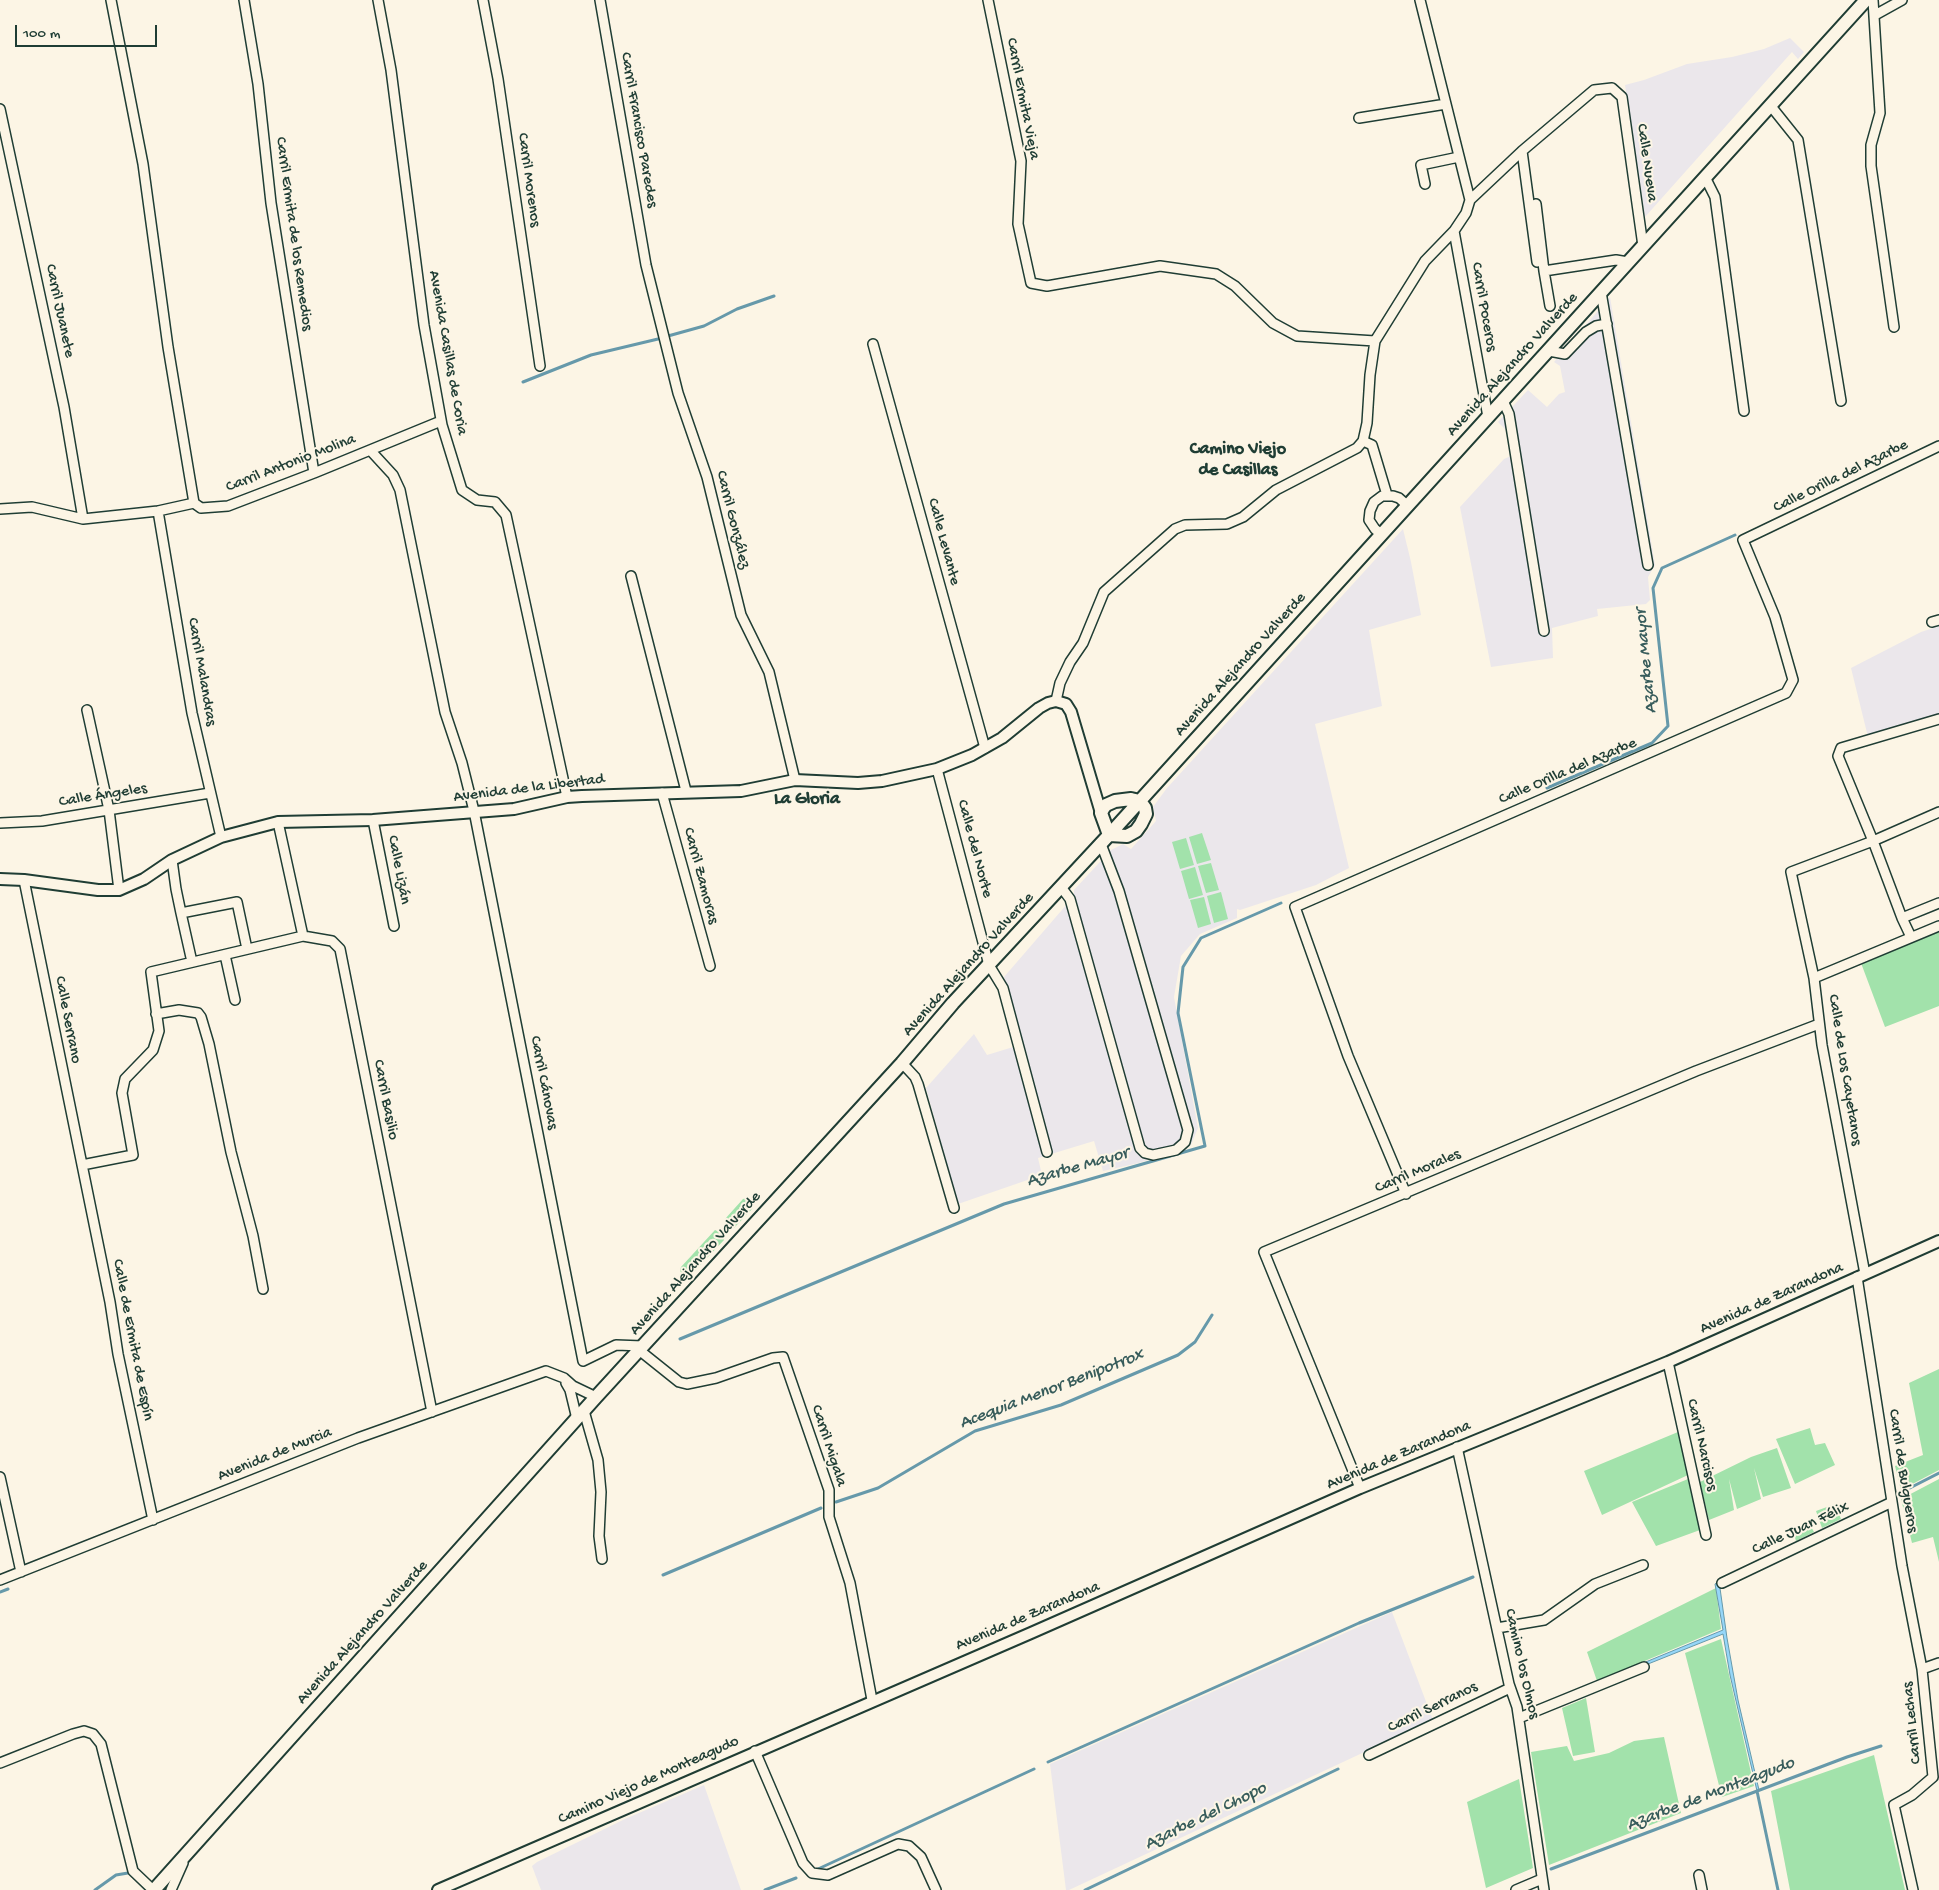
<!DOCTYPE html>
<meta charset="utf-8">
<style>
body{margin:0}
#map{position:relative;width:1939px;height:1890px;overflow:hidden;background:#fcf5e5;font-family:"Gochi Hand",sans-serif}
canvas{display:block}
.scale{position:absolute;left:15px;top:25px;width:142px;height:22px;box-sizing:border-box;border:2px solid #1f3d34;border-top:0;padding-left:6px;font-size:15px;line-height:18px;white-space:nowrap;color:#1f3d34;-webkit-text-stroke:4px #fcf5e5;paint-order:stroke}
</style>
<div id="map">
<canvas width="1939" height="1890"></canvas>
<div class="scale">100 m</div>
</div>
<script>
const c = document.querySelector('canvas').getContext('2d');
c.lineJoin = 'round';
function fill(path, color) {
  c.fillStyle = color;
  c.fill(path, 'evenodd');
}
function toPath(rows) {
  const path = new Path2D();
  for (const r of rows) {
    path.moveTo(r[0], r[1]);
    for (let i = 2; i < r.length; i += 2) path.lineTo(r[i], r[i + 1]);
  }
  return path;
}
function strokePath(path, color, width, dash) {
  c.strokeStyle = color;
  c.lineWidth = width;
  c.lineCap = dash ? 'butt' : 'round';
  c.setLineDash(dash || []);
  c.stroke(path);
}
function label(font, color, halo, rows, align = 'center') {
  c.font = font + ' "Gochi Hand",sans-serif';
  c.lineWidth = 4;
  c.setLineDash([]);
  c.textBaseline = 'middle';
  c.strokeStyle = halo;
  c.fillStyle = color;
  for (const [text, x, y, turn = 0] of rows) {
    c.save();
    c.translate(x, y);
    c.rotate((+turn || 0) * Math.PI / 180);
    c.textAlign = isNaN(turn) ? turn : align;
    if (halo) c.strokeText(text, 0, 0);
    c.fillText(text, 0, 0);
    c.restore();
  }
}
const built = toPath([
 [1790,38,1804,52,1798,59,1792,52,1645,217,1625,85,1644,80,1687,64,1732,57,1764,49],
 [1610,297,1655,565,1648,577,1650,600,1646,604,1597,609,1598,616,1552,628,1553,658,1491,667,1460,507,1504,459,1511,456,1509,433,1498,422,1528,390,1547,407,1559,394,1565,392,1561,371,1560,366,1554,362],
 [1403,529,1411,562,1421,615,1369,630,1382,706,1315,724,1349,868,1316,885,1240,910,1237,909,1237,918,1200,934,1181,956,1174,997,1198,1128,1191,1145,1139,1163,1103,1171,1094,1141,1038,1158,1042,1175,958,1204,926,1088,974,1034,987,1055,1023,1044,1004,977,1074,896,1074,890,1111,850,1123,844,1131,849,1156,821,1153,807,1167,788],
 [1939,626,1939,716,1868,737,1851,668,1921,632],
 [1392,1612,1433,1720,1069,1890,1066,1890,1050,1764],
 [704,1785,741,1890,541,1890,532,1866,537,1862,625,1819]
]);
const green = toPath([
 [1202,833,1211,860,1197,864,1189,837],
 [1186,838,1194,865,1180,869,1172,842],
 [1211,863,1219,890,1206,893,1198,866],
 [1195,867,1203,895,1189,899,1181,871],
 [1221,892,1228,919,1214,923,1207,896],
 [1204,897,1211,924,1198,928,1190,900],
 [1939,932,1939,1006,1885,1027,1861,963],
 [747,1198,751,1200,753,1208,734,1228,729,1227,725,1222,725,1219,743,1199],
 [715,1230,723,1234,724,1240,690,1276,684,1275,680,1271,681,1267],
 [1939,1369,1939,1470,1901,1490,1895,1466,1923,1455,1909,1383],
 [1810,1428,1815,1445,1825,1443,1835,1465,1795,1484,1776,1439],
 [1678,1432,1688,1475,1602,1515,1584,1471],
 [1777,1448,1791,1488,1763,1497,1754,1468,1761,1499,1737,1509,1729,1479,1734,1510,1709,1520,1700,1482,1751,1457],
 [1688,1479,1700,1530,1656,1546,1632,1502],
 [1939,1479,1939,1562,1933,1537,1912,1543,1901,1499],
 [1835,1504,1841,1519,1822,1528,1816,1511],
 [1809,1523,1814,1532,1796,1541,1792,1528],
 [1716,1588,1721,1629,1597,1681,1587,1652],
 [1721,1639,1754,1786,1722,1797,1685,1653],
 [1586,1698,1595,1752,1573,1756,1562,1708],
 [1664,1737,1681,1813,1549,1865,1531,1752,1567,1746,1574,1761,1609,1753,1634,1741],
 [1874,1755,1905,1890,1790,1890,1771,1791],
 [1519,1779,1533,1868,1486,1888,1467,1802]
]);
const water = toPath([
 [1719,1581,1727,1638,1738,1700,1759,1790,1757,1791,1730,1675,1723,1634,1608,1680,1607,1678,1723,1630,1715,1584,1719,1581]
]);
const stream = toPath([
 [668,336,704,326,737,309,774,296],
 [523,382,591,355,658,339],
 [1547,788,1652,743,1668,726,1653,588,1662,568,1735,535],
 [680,1339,1004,1204,1205,1146,1178,1013,1183,967,1201,938,1281,903],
 [1898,1494,1939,1473],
 [836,1502,878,1488,975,1431,1061,1405,1178,1355,1195,1342,1212,1315],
 [663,1575,821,1508],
 [0,1592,8,1589],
 [1048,1762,1359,1623,1473,1577],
 [1757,1791,1778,1890],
 [818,1869,1034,1769],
 [1551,1869,1847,1757,1881,1746],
 [95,1890,116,1875,128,1873],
 [765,1890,796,1878],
 [1085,1890,1338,1769]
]);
const minor = toPath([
 [111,0,143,164,168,347,194,503],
 [244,0,258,84,271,203,314,473],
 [378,0,391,70,424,325,442,425,462,490,477,500,495,502,506,515,567,797],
 [483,0,498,79,540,366],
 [600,0,646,265,678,393,707,477,741,615,769,672,795,780],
 [988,0,1021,161,1018,224,1031,283,1047,286,1160,266,1216,274,1235,286,1273,323,1297,336,1375,341],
 [1420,0,1470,200],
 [1873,0,1880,113,1871,145,1871,166,1894,327],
 [1875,15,1902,0],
 [1770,105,1798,140,1841,401],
 [0,109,64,407,83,519],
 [1359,118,1446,104],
 [1522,151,1537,262],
 [1705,177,1715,197,1744,411],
 [1425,184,1421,165,1459,157],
 [1536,204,1544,271,1616,260,1628,262],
 [1454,231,1488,417],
 [1544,271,1550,306],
 [1601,292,1648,565],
 [873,344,985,748],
 [1549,351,1565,354,1586,332,1596,326,1607,324],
 [1503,401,1509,414,1544,631],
 [1363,441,1372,445,1387,495],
 [370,450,393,475,400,490,445,712,462,763,474,811,583,1361,616,1345,643,1346],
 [0,509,32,507,83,519,158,511,194,503,201,508,228,506,314,473,441,421],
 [158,511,192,713,221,837],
 [1382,535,1375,529,1369,520,1370,511,1374,502,1382,496,1393,496,1399,498,1408,506],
 [631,576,686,791],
 [1932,622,1939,620],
 [1056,701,1060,683,1070,662,1083,643,1104,592,1175,529,1185,525,1227,524,1243,517,1276,490,1357,448,1363,441,1367,423,1370,375,1375,341,1425,261,1454,231,1466,213,1470,200,1522,151,1594,90,1612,88,1622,97,1643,246],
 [87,710,109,810,119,890],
 [937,769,989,965,1003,988,1047,1152],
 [662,793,710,966],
 [373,820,394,926],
 [278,822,303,936,332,941,340,949,432,1412],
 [0,823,42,821,210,793],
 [172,860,176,889,181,913,237,902,247,949],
 [24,880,110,1302,118,1354,153,1520],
 [1061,887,1070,899,1140,1148,1145,1153,1153,1155,1176,1150,1185,1142,1188,1130,1119,891,1101,844],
 [181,913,192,962],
 [1902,918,1939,903],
 [1911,937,1902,918,1873,841,1838,756,1841,748,1939,719],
 [225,955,235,1000],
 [1814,978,1939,926],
 [156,1014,179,1010,198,1013,201,1017,209,1044,231,1152,253,1236,263,1289],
 [902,1063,915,1077,918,1084,954,1208],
 [82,1165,133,1155,122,1093,125,1079,153,1050,159,1031,151,972,303,936],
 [1406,1194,1348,1056,1295,907,1786,693,1793,680,1775,617,1743,540,1939,446],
 [1865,1274,1822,1045,1814,978,1791,872,1873,841,1939,812],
 [1857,1277,1902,1566,1922,1669],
 [639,1350,679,1382,687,1384,716,1378,773,1358,783,1357,829,1490,829,1517,850,1583,872,1700],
 [1668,1362,1706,1535],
 [566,1383,570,1390,577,1419],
 [584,1411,598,1460,601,1492,599,1536,602,1559],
 [1457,1447,1509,1684,1517,1707,1544,1890],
 [0,1477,21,1572],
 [1360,1488,1264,1252,1696,1071,1819,1024],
 [0,1580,358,1438,546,1371,564,1378,573,1386,596,1397],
 [1722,1583,1892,1502],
 [1497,1628,1544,1620,1595,1584,1643,1565],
 [1519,1718,1644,1667],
 [755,1751,803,1863,812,1873,828,1875,898,1844,909,1846,921,1857,936,1890],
 [1369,1755,1510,1688],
 [0,1763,73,1734,84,1731,93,1734,101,1744,133,1871,153,1890],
 [1699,1875,1702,1890],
 [171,1890,183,1863],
 [1516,1890,1542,1879],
 [1913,1890,1894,1805,1912,1795,1933,1777,1922,1669,1939,1663]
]);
const tertiary = toPath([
 [0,879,24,880,98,890,119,890,144,879,172,860,221,837,278,822,373,820,514,809,567,797,582,796,741,791,795,780,858,783,882,781,937,769,972,755,1002,738,1039,708,1048,703,1056,701,1066,704,1071,712,1101,813],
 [438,1890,1031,1633,1360,1488,1668,1362,1939,1241]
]);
const primary = toPath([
 [1131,799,1140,801,1145,808,1146,814,1141,824,1136,831,1127,836,1109,835,1101,813,1103,809,1106,805,1115,801,1131,799],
 [154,1890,596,1397,902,1063,953,1003,1109,835,1866,0]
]);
const streetNames = [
 ["Carril Ermita Vieja",1022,99,79],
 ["Carril Francisco Paredes",638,130,80],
 ["Calle Nueva",1646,163,82],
 ["Carril Morenos",528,180,82],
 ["Carril Ermita de los Remedios",293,234,82],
 ["Carril Poceros",1483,307,80],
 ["Carril Juanete",59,311,78],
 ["Avenida Casillas de Coria",447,353,80],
 ["Avenida Alejandro Valverde",1513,365,-48],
 ["Carril Antonio Molina",291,464,-21],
 ["Calle Orilla del Azarbe",1841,477,-26],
 ["Carril González",732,520,76],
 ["Calle Levante",943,542,75],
 ["Avenida Alejandro Valverde",1241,665,-48],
 ["Carril Malandras",201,672,80],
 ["Calle Orilla del Azarbe",1568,772,-23],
 ["Avenida de la Libertad",529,789,-7],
 ["Calle Ángeles",103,796,-9],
 ["Calle del Norte",974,849,75],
 ["Calle Lizán",398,870,79],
 ["Carril Zamoras",700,876,75],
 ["Avenida Alejandro Valverde",969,965,-48],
 ["Calle Serrano",67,1020,79],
 ["Calle de Los Cayetanos",1844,1070,81],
 ["Carril Cánovas",543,1083,79],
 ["Carril Basilio",385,1100,79],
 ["Carril Morales",1418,1172,-23],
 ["Avenida Alejandro Valverde",696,1264,-48],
 ["Avenida de Zarandona",1772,1299,-24],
 ["Calle de Ermita de Espín",132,1340,79],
 ["Carril Narcisos",1701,1445,77],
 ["Carril Migala",828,1446,72],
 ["Avenida de Murcia",275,1455,-22],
 ["Avenida de Zarandona",1399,1456,-23],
 ["Carril de Bulgueros",1902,1471,81],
 ["Calle Juan Félix",1801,1529,-25],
 ["Avenida de Zarandona",1028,1617,-23],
 ["Avenida Alejandro Valverde",363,1633,-48],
 ["Camino los Olmos",1521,1664,77],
 ["Carril Serranos",1433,1708,-26],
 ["Carril Lechas",1913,1723,-96],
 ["Camino Viejo de Monteagudo",649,1781,-24]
];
const neighbourhoodNames = [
 ["Camino Viejo",1238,450],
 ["de Casillas",1238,471],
 ["La Gloria",807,800]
];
const waterNames = [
 ["Azarbe Mayor",1647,661,-96],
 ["Azarbe Mayor",1078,1168,-16],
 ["Acequia Menor Benipotrox",1052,1390,-21],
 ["Azarbe de Monteagudo",1711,1795,-21],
 ["Azarbe del Chopo",1206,1817,-26]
];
fill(built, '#ebe7eb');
fill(green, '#a2e2ab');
fill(water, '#96d6f8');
strokePath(water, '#69a', 1);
strokePath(stream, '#69a', 3);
strokePath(minor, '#1f3d34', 12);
strokePath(tertiary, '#1f3d34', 14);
strokePath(primary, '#1f3d34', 16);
strokePath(minor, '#fcf5e5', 9);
strokePath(tertiary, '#fcf5e5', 10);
strokePath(primary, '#fcf5e5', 12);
label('16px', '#1f3d34', '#fcf5e5', streetNames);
label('bold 18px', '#1f3d34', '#fcf5e5', neighbourhoodNames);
label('italic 18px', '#375c5b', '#fcf5e5', waterNames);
</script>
